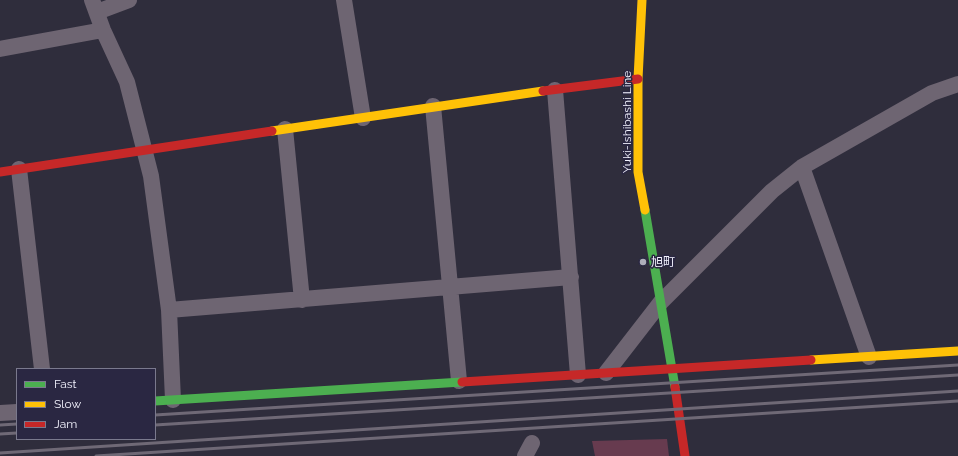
<!DOCTYPE html>
<meta charset="utf-8">
<style>
body{margin:0}
#map{position:relative;width:958px;height:456px;overflow:hidden;background:#2f2d3c;font-family:Raleway,sans-serif}
canvas{display:block}
.legend{position:absolute;left:16px;top:368px;width:140px;height:72px;box-sizing:border-box;background:#2a2742;border:1px solid #7a798d;margin:0;padding:5px 7px;list-style:none;font-size:12px;color:#f3f3fe}
.legend li{display:flex;align-items:center;gap:8px;height:20px}
.legend b{width:20px;border:1px solid #7a798d}
</style>
<div id="map">
<canvas width="958" height="456"></canvas>
<ul class="legend">
<li><b style="height:5px;background:#4caf50"></b>Fast</li>
<li><b style="height:5px;background:#ffc107"></b>Slow</li>
<li><b style="height:5px;background:#c62828"></b>Jam</li>
</ul>
</div>
<script>
const c = document.querySelector('canvas').getContext('2d');
c.lineJoin = 'round';
function fill(path, color) {
  c.fillStyle = color;
  c.fill(path, 'evenodd');
}
function toPath(rows) {
  const path = new Path2D();
  for (const r of rows) {
    path.moveTo(r[0], r[1]);
    for (let i = 2; i < r.length; i += 2) path.lineTo(r[i], r[i + 1]);
  }
  return path;
}
function strokePath(path, color, width, dash) {
  c.strokeStyle = color;
  c.lineWidth = width;
  c.lineCap = dash ? 'butt' : 'round';
  c.setLineDash(dash || []);
  c.stroke(path);
}
function label(font, color, halo, rows, align = 'center') {
  c.font = font + ' Raleway,"Noto Sans JP",sans-serif';
  c.lineWidth = 3;
  c.setLineDash([]);
  c.textBaseline = 'middle';
  c.strokeStyle = halo;
  c.fillStyle = color;
  for (const [text, x, y, turn = 0] of rows) {
    c.save();
    c.translate(x, y);
    c.rotate((+turn || 0) * Math.PI / 180);
    c.textAlign = isNaN(turn) ? turn : align;
    if (halo) c.strokeText(text, 0, 0);
    c.fillText(text, 0, 0);
    c.restore();
  }
}
const green = toPath([
 [667,439,669,456,595,456,592,441]
]);
const street = toPath([
 [92,0,103,30,127,82,151,176,169,310,173,400],
 [344,0,363,118],
 [97,12,129,0],
 [0,49,103,30],
 [555,90,578,375],
 [433,106,459,381],
 [285,129,302,300],
 [802,167,869,357],
 [19,169,42,369],
 [169,310,571,277],
 [606,373,661,302,772,191,802,167,932,93,958,84],
 [0,413,17,412],
 [525,456,532,443]
]);
const fast = toPath([
 [645,210,675,387],
 [155,401,462,382]
]);
const slow = toPath([
 [642,0,638,79,638,172,645,210],
 [272,131,543,91],
 [811,360,958,351]
]);
const jam = toPath([
 [543,91,638,79],
 [0,172,272,131],
 [462,382,811,360],
 [675,387,685,456]
]);
const rail = toPath([
 [155,415,958,365],
 [0,425,17,424],
 [155,425,958,375],
 [0,434,17,433],
 [0,453,958,391],
 [96,456,958,401]
]);
const markers = [
 [643,262,4,"#aeaeba"]
];
const streetNames = [
 ["Yuki-Ishibashi Line",627,122,-90]
];
const poiNames = [
 ["旭町",651,262]
];
fill(green, '#673b4f');
strokePath(street, '#6e6572', 16);
strokePath(fast, '#4caf50', 9);
strokePath(slow, '#ffc107', 9);
strokePath(jam, '#c62828', 9);
strokePath(rail, '#6f6976', 3);
for (const [x, y, r, color] of markers) {
  const dot = new Path2D();
  dot.arc(x, y, r, 0, 2 * Math.PI);
  c.fillStyle = color;
  c.fill(dot);
  strokePath(dot, '#2a2742', 1.5);
}
label('12px', '#f3f3fe', '#2a2742', streetNames);
label('12px', '#f3f3fe', '#2a2742', poiNames, 'left');
</script>
